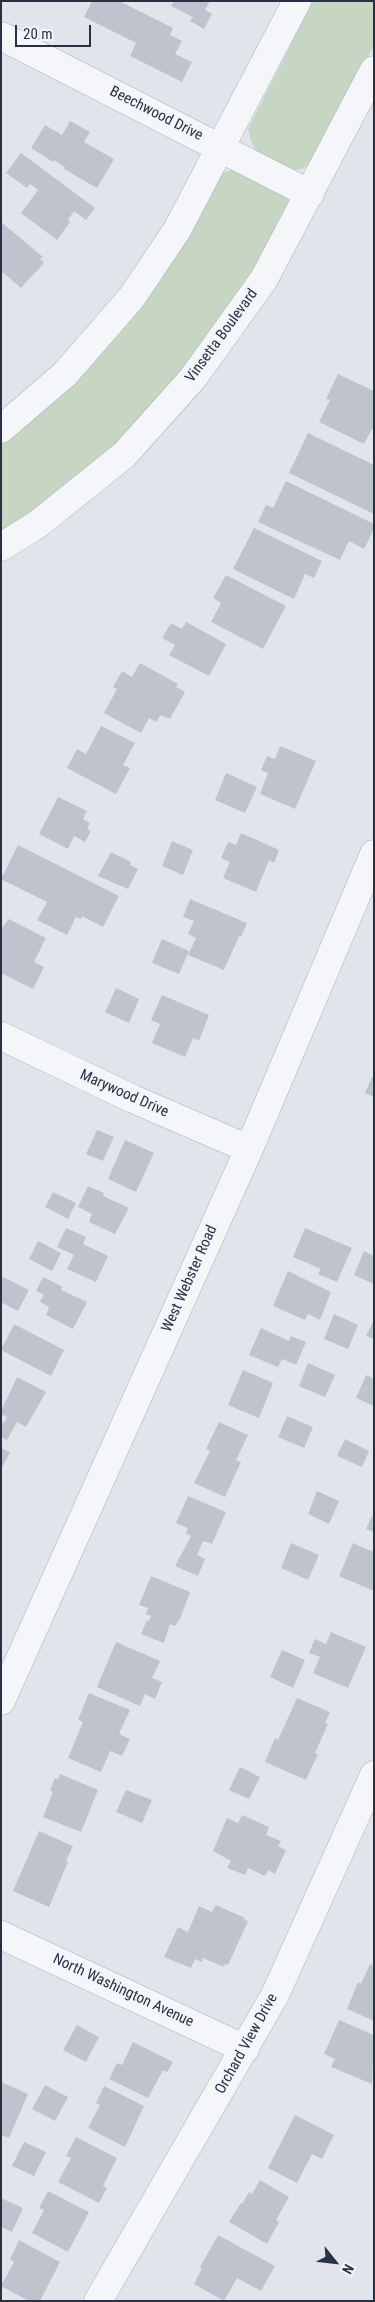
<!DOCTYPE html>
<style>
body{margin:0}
#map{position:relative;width:375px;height:2302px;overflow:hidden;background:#e1e5eb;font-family:"Roboto Condensed",sans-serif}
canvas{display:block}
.frame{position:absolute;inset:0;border:2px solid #283144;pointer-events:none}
.north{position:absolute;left:310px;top:2237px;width:50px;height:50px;-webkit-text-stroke:4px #f1f4f8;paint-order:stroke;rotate:119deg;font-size:14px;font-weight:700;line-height:20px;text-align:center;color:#283144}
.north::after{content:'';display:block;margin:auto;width:18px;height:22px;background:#283144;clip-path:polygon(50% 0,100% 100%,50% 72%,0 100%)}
.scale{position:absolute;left:15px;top:25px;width:76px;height:22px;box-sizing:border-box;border:2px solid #283144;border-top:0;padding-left:6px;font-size:15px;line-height:18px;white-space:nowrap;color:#283144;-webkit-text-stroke:4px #f1f4f8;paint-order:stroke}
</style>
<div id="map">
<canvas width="375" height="2302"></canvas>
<div class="frame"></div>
<div class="north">N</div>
<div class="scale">20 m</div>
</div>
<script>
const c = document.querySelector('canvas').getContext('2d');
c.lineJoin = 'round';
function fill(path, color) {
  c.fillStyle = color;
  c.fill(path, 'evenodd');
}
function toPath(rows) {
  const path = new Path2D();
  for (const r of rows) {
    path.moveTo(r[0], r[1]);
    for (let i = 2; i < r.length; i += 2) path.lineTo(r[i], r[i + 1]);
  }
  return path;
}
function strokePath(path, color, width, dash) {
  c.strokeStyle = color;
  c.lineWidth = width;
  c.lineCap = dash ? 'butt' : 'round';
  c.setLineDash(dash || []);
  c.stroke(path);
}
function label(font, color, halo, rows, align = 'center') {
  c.font = font + ' "Roboto Condensed",sans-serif';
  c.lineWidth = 4;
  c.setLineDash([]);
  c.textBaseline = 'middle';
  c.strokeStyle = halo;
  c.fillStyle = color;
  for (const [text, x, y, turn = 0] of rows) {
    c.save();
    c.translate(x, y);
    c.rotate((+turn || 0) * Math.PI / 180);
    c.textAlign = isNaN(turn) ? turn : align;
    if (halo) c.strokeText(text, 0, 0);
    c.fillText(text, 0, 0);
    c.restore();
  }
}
const green = toPath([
 [313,1,374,1,374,45,334,124,310,164,302,169,292,170,256,151,251,141,248,129],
 [235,169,287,197,290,203,288,215,202,351,110,450,1,536,1,444,188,236,223,173]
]);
const building = toPath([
 [92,1,119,1,173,28,170,35,182,41,175,54,192,62,182,82,130,56,136,43,84,17],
 [174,1,210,1,205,10,212,14,204,29,190,21,193,17,171,6],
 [70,121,90,132,84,142,114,159,97,188,64,169,65,167,54,160,53,162,31,148,45,125,62,135],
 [21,153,95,208,86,220,74,211,68,220,70,222,57,240,21,213,38,190,30,184,27,188,6,173],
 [1,222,43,257,40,259,44,263,21,288,1,271],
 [338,374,374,391,374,430,372,429,364,444,319,422,330,400,326,399],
 [308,433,374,465,374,514,289,473],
 [286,481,374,524,374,529,364,549,349,541,340,560,258,522,266,505,273,508],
 [254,528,322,561,314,578,305,574,294,599,233,569],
 [226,575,286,606,263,649,211,622,221,603,213,598],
 [186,622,226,644,209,676,169,655,175,645,162,638,171,623,182,629],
 [140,663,178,684,176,687,185,692,170,719,161,715,156,722,149,718,141,733,104,713,117,689,113,687,122,671,132,677],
 [101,726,135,743,123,765,130,768,116,794,67,768,77,749,86,754],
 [280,746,316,761,295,809,260,794,268,773,261,770,267,756,275,759],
 [226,773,257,787,245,813,215,800],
 [58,797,87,811,83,819,90,823,87,829,91,831,85,842,74,836,68,849,39,834],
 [241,833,279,850,274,863,269,860,256,892,223,878,230,862,221,858,228,842,236,845],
 [172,841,193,850,183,875,162,866],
 [18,845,119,896,103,927,82,916,81,919,76,917,67,935,37,920,47,902,1,879],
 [111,852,131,862,130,865,138,869,128,889,98,876],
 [190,899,247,923,241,937,239,936,224,970,188,955,196,938,188,934,194,921,183,917],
 [9,919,46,938,34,962,44,967,33,989,1,973,1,929],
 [162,939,189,951,179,974,152,963],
 [116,988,139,999,129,1023,105,1012],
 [162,995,209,1015,199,1041,193,1038,185,1057,152,1043,160,1024,151,1020],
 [372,1077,374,1078,374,1097,365,1093],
 [97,1130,114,1137,103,1161,86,1154],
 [125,1140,154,1153,136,1192,108,1179],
 [88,1186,104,1193,103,1196,129,1208,115,1234,89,1222,92,1214,78,1207],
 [53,1192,76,1203,68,1219,45,1207],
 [66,1228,86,1237,83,1244,108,1256,96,1282,67,1269,74,1255,57,1247],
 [305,1228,352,1248,337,1282,318,1274,321,1269,293,1257],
 [38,1241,61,1253,52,1271,29,1259],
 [364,1251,374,1256,374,1284,354,1275],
 [288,1271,331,1292,320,1320,308,1314,305,1320,273,1306],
 [1,1276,29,1290,18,1311,1,1302],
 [43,1277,63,1287,61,1290,87,1302,73,1329,46,1315,49,1307,40,1302,44,1295,36,1291],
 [334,1314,358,1325,348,1349,324,1339],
 [374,1319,374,1339,366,1336],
 [14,1324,64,1350,51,1376,1,1350],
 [261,1328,289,1341,291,1336,306,1342,296,1365,282,1359,278,1367,249,1355],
 [308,1363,335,1375,325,1397,299,1386],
 [243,1370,273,1383,259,1418,228,1405],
 [366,1375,374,1379,374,1406,356,1398],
 [17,1377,46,1392,26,1427,17,1422,7,1440,1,1437,1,1421,4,1423,7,1417,1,1414,1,1411],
 [287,1416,313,1427,304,1448,278,1437],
 [219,1422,248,1435,236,1460,241,1462,225,1497,194,1483,210,1451,206,1449],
 [345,1439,369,1451,362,1467,337,1456],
 [1,1448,10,1452,1,1470],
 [317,1491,339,1501,329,1524,308,1514],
 [188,1496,226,1512,212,1544,203,1541,197,1555,205,1559,198,1576,175,1566,191,1536,186,1533,188,1528,176,1523],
 [372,1516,374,1517,374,1532,366,1529],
 [291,1543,319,1555,308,1580,281,1568],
 [353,1543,374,1552,374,1591,339,1576],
 [151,1576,190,1592,180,1619,175,1626,170,1624,164,1643,141,1634,147,1620,149,1621,151,1616,146,1614,148,1608,139,1605],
 [331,1632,366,1647,348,1688,313,1673,320,1657,309,1653,315,1639,326,1644],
 [116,1642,160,1661,152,1678,162,1682,155,1699,145,1694,140,1706,97,1687],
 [282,1650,305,1660,293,1688,270,1677],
 [89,1693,130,1710,119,1734,130,1739,122,1756,110,1751,101,1772,68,1758,83,1722,78,1720],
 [297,1698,330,1712,325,1723,328,1724,315,1753,318,1754,306,1780,265,1762,275,1738,278,1740],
 [240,1767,260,1777,249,1799,229,1790],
 [60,1774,98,1790,81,1832,43,1817,53,1792,50,1790,55,1778,58,1779],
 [126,1790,152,1800,142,1823,116,1812],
 [242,1815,269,1827,266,1835,281,1841,278,1846,286,1850,275,1874,268,1870,265,1876,248,1868,245,1875,227,1868,231,1861,213,1851,227,1818,238,1823],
 [39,1831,73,1846,66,1861,68,1862,49,1907,13,1891],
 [216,1905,245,1918,244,1920,248,1921,228,1965,225,1964,224,1967,203,1958,202,1962,195,1959,191,1968,164,1957,178,1927,188,1932,199,1906,212,1912],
 [370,1964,374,1966,374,2021,347,2009,358,1982,361,1984],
 [339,2020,374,2035,372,2084,331,2067,335,2059,324,2054],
 [77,2025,99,2037,86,2062,63,2050],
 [133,2042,173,2062,167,2072,163,2070,148,2098,109,2079,117,2063,122,2065],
 [1,2082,28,2094,9,2138,1,2135],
 [45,2085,68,2097,55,2121,32,2109],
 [104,2086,144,2106,125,2147,88,2128,100,2105,96,2103],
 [295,2115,334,2135,322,2159,312,2154,297,2183,268,2168],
 [76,2137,117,2158,103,2186,107,2188,99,2203,58,2182,71,2158,66,2156],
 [24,2142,46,2152,34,2176,12,2166],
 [260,2180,289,2197,276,2220,279,2222,267,2244,229,2222,241,2203,242,2204,249,2192,252,2194],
 [48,2191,89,2212,68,2252,32,2233,44,2210,39,2208],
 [1,2198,23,2208,12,2232,1,2227],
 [218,2235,275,2266,261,2291,237,2278,224,2301,194,2284,202,2268,200,2267],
 [19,2240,60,2262,40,2301,29,2301,1,2286,14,2262,10,2259]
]);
const minor = toPath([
 [1,36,310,194],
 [1,429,65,374,132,297,177,230,297,1],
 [1,547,38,524,124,455,193,378,264,279,374,70],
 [1,1036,133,1099,249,1149],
 [1,1701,249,1149,374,854],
 [1,1935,245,2049],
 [98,2301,275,1995,374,1775]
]);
const streetNames = [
 ["Beechwood Drive",156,114,27],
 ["Vinsetta Boulevard",222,336,-54],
 ["Marywood Drive",124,1094,24],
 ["West Webster Road",190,1279,-66],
 ["North Washington Avenue",123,1991,25],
 ["Orchard View Drive",247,2044,-61]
];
fill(green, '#c6d6c2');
fill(building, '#bec3ce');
strokePath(minor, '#aaafb9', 29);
strokePath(minor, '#f5f6f9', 28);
label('15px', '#283144', '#f1f4f8', streetNames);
</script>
